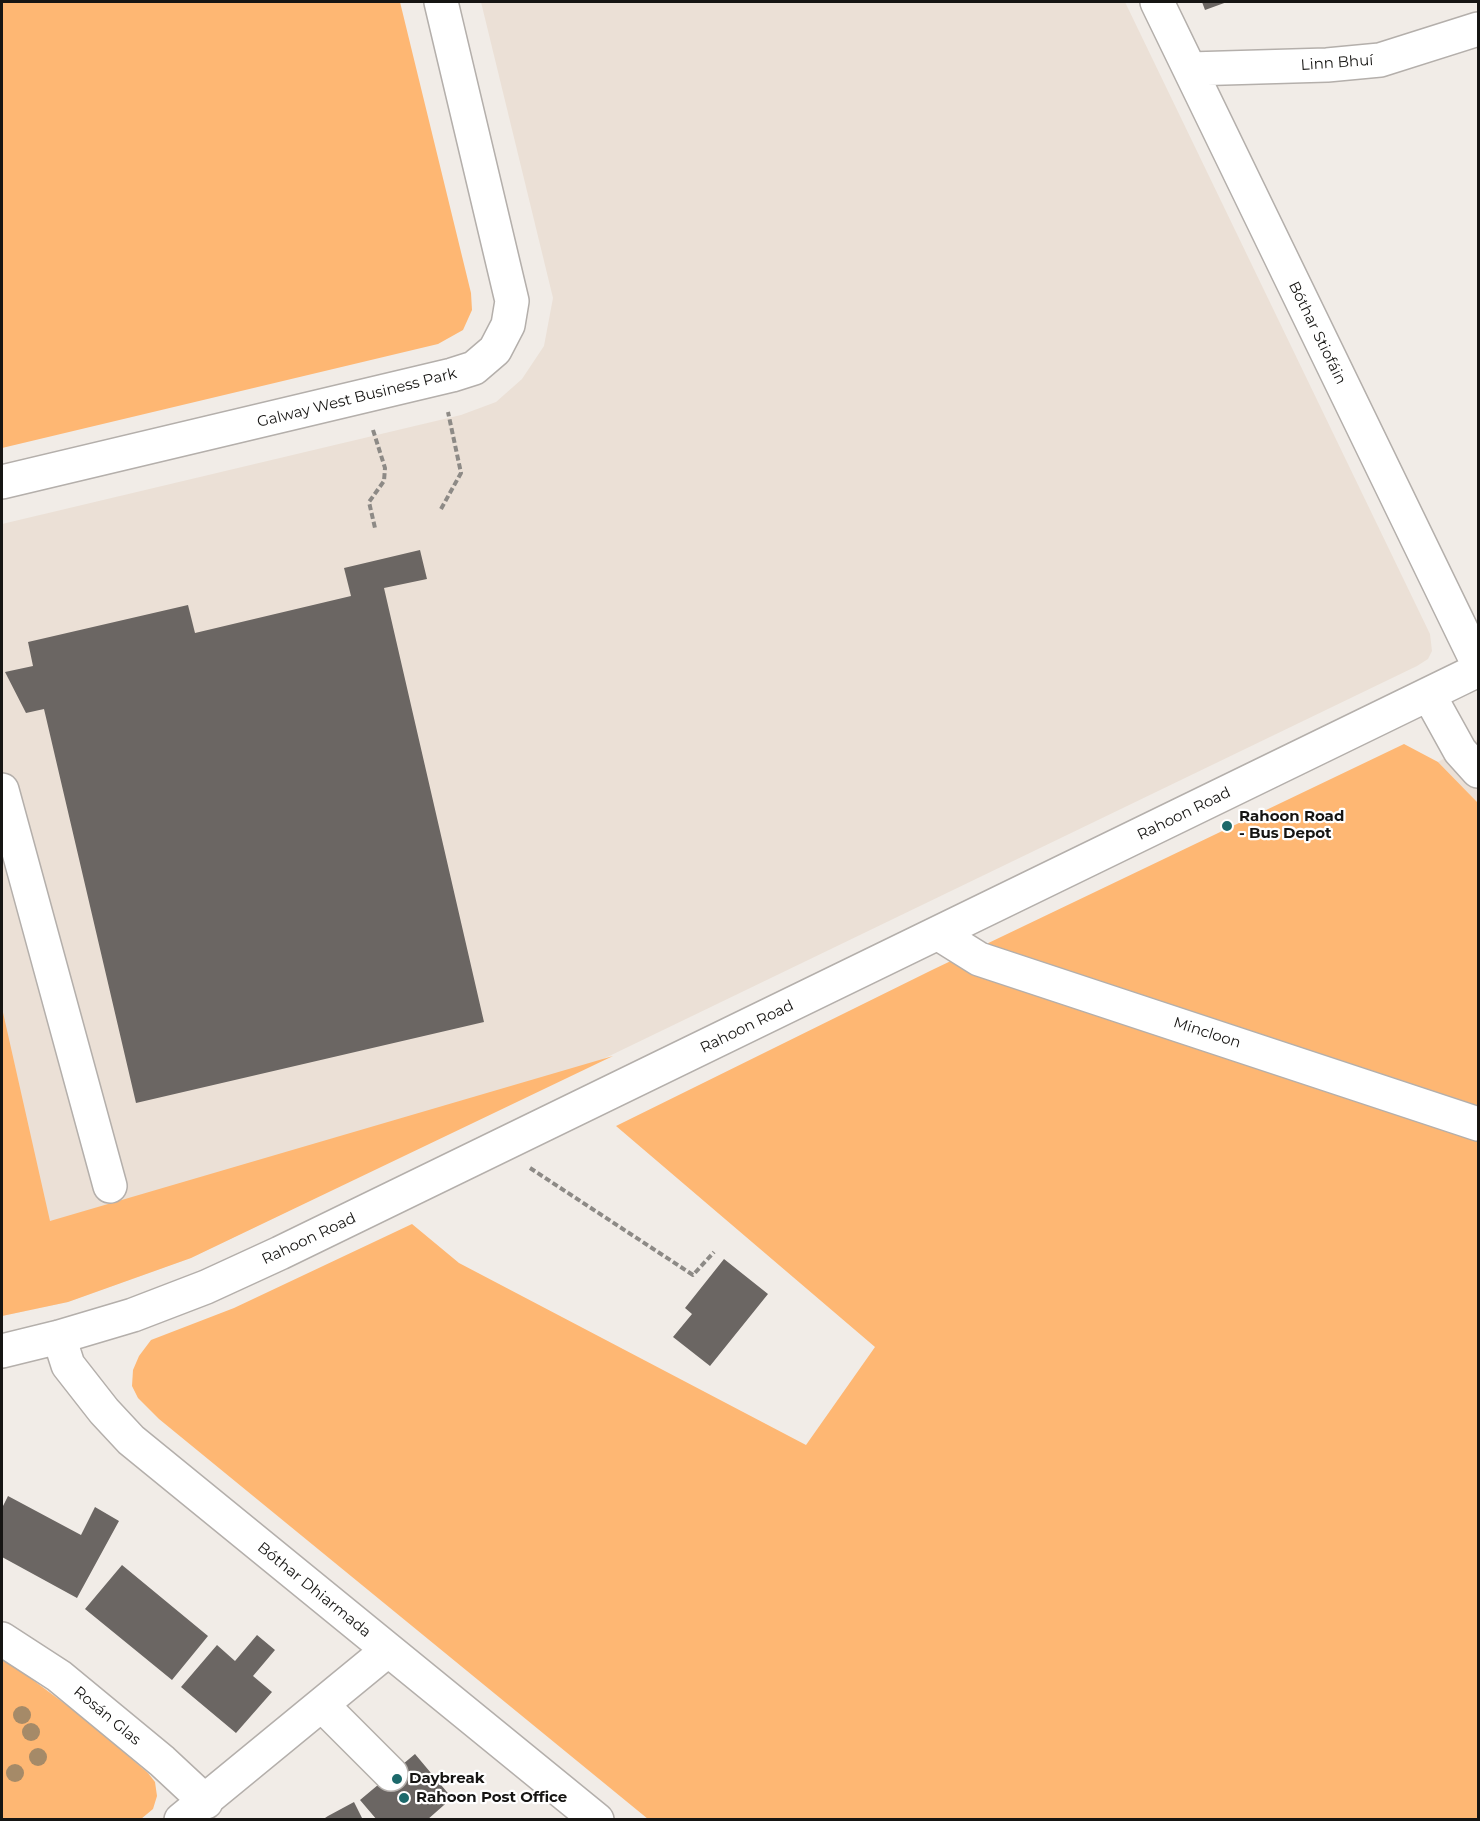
<!DOCTYPE html>
<meta charset="utf-8">
<style>
body{margin:0}
#map{position:relative;width:1480px;height:1821px;overflow:hidden;background:#f1ece7;font-family:Montserrat,sans-serif}
canvas{display:block}
.frame{position:absolute;inset:0;border:3px solid #161513;pointer-events:none}
</style>
<div id="map">
<canvas width="1480" height="1821"></canvas>
<div class="frame"></div>
</div>
<script>
const c = document.querySelector('canvas').getContext('2d');
c.lineJoin = 'round';
function fill(path, color) {
  c.fillStyle = color;
  c.fill(path, 'evenodd');
}
function toPath(rows) {
  const path = new Path2D();
  for (const r of rows) {
    path.moveTo(r[0], r[1]);
    for (let i = 2; i < r.length; i += 2) path.lineTo(r[i], r[i + 1]);
  }
  return path;
}
function strokePath(path, color, width, dash) {
  c.strokeStyle = color;
  c.lineWidth = width;
  c.lineCap = dash ? 'butt' : 'round';
  c.setLineDash(dash || []);
  c.stroke(path);
}
function label(font, color, halo, rows, align = 'center') {
  c.font = font + ' Montserrat,sans-serif';
  c.lineWidth = 4.5;
  c.setLineDash([]);
  c.textBaseline = 'middle';
  c.strokeStyle = halo;
  c.fillStyle = color;
  for (const [text, x, y, turn = 0] of rows) {
    c.save();
    c.translate(x, y);
    c.rotate((+turn || 0) * Math.PI / 180);
    c.textAlign = isNaN(turn) ? turn : align;
    if (halo) c.strokeText(text, 0, 0);
    c.fillText(text, 0, 0);
    c.restore();
  }
}
const built = toPath([
 [481,2,1125,2,1430,634,1432,651,1428,659,1417,666,191,1258,68,1302,2,1316,2,524,461,415,496,402,522,379,544,346,553,298],
 [1478,732,1478,803,1438,762,1478,739]
]);
const green = toPath([
 [2,2,400,2,471,293,472,310,463,330,438,344,2,448],
 [1404,744,1438,762,1478,803,1478,1819,648,1819,159,1419,138,1398,132,1386,133,1370,139,1356,151,1340,234,1308,412,1224,459,1263,806,1445,875,1347,616,1126,932,970],
 [2,1008,50,1221,613,1056,191,1258,68,1302,2,1316],
 [2,1657,84,1718,148,1773,155,1782,157,1796,153,1809,141,1819,2,1819]
]);
const building = toPath([
 [1202,2,1227,2,1205,10],
 [420,550,427,579,384,588,484,1022,136,1103,44,709,26,713,5,672,33,666,28,642,188,605,195,633,351,596,344,568],
 [724,1259,768,1294,710,1366,673,1337,692,1314,685,1308],
 [8,1496,81,1535,95,1507,119,1521,77,1598,2,1557,2,1508],
 [122,1565,208,1636,172,1680,85,1609],
 [257,1635,275,1650,253,1676,272,1692,236,1733,181,1687,217,1645,235,1661],
 [415,1754,452,1798,427,1820,377,1820,360,1800],
 [354,1802,363,1820,322,1820,328,1816]
]);
const path = toPath([
 [373,430,385,468,384,481,369,502,375,528],
 [441,509,461,473,448,412],
 [530,1168,693,1275,714,1252]
]);
const minor = toPath([
 [1157,2,1478,664],
 [1190,69,1327,65,1380,60,1478,29],
 [2,482,452,375,474,368,495,350,508,325,512,301,441,2],
 [1429,695,1460,751,1478,771],
 [2,790,110,1186],
 [939,934,979,959,1478,1124],
 [59,1337,68,1365,104,1411,131,1440,597,1820],
 [2,1351,59,1337,133,1315,206,1287,280,1253,1478,670],
 [2,1639,59,1676,162,1761,206,1802],
 [322,1705,391,1774],
 [181,1820,388,1650]
]);
const trees = [
 [22,1715],
 [31,1732],
 [38,1757],
 [15,1773]
];
const markers = [
 [1227,826,6,"#1c696b"],
 [397,1779,6,"#1c696b"],
 [404,1798,6,"#1c696b"]
];
const streetNames = [
 ["Linn Bhuí",1337,63,-4],
 ["Bóthar Stiofáin",1317,333,64],
 ["Galway West Business Park",357,398,-14],
 ["Rahoon Road",1184,814,-26],
 ["Rahoon Road",747,1027,-26],
 ["Mincloon",1207,1033,18],
 ["Rahoon Road",309,1239,-25],
 ["Bóthar Dhiarmada",314,1590,39],
 ["Rosán Glas",107,1716,40]
];
const poiNames = [
 ["Rahoon Road",1239,817],
 ["- Bus Depot",1239,834],
 ["Daybreak",409,1779],
 ["Rahoon Post Office",416,1798]
];
fill(built, '#ebe0d6');
fill(green, '#feb773');
fill(building, '#6b6663');
strokePath(minor, '#b4afab', 36);
strokePath(path, '#8d8a86', 4, [6, 3]);
strokePath(minor, '#fff', 33);
c.fillStyle = '#a58a68';
for (const [x, y] of trees) {
  c.beginPath();
  c.arc(x, y, 9, 0, 2 * Math.PI);
  c.fill();
}
for (const [x, y, r, color] of markers) {
  const dot = new Path2D();
  dot.arc(x, y, r, 0, 2 * Math.PI);
  c.fillStyle = color;
  c.fill(dot);
  strokePath(dot, '#fff', 2);
}
label('15px', '#161513', '#fff', streetNames);
label('bold 15px', '#161513', '#fff', poiNames, 'left');
</script>
